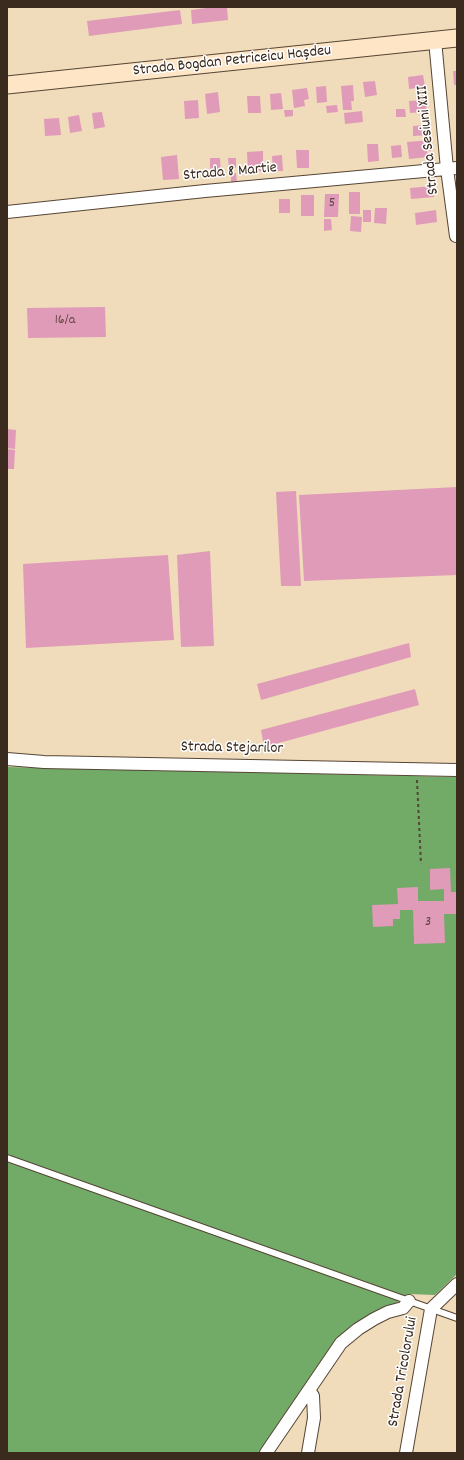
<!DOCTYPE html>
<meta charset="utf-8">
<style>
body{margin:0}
#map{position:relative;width:464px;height:1460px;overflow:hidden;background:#f0dcba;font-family:Dekko,sans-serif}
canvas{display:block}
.frame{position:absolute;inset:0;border:8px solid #3b2a1e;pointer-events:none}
</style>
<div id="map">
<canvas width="464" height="1460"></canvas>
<div class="frame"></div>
</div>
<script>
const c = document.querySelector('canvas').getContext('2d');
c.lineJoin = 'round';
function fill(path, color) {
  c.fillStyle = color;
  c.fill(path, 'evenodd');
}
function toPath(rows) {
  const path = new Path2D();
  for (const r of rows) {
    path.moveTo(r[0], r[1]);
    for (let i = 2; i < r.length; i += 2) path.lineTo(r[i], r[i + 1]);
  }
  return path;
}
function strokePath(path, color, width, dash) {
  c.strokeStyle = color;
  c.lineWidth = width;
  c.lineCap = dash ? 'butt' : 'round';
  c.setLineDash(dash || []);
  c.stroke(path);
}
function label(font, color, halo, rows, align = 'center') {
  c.font = font + ' Dekko,sans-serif';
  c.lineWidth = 3;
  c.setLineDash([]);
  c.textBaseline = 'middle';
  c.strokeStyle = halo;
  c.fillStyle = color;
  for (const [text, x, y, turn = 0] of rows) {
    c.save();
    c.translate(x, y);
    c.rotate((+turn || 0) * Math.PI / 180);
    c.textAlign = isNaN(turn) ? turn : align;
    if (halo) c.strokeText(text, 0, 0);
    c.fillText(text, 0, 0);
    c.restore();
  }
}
const forest = toPath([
 [7,767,457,777,457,1274,435,1295,408,1294,395,1304,339,1341,260,1453,7,1453]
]);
const building = toPath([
 [214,7,227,7,228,20,192,24,191,10],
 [180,10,182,24,89,36,87,21],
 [453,71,457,71,457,85,454,85],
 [423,75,425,87,409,89,408,77],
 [375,81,377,95,365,97,363,82],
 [353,85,354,101,351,101,352,110,343,110,341,86],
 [326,86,327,102,317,103,316,87],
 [307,88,309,99,304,100,305,106,294,108,292,90],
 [218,92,220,112,207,114,205,94],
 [281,93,283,109,271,110,270,94],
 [247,96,260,96,261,113,248,113],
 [198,100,199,118,185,119,184,101],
 [426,100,427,112,410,113,409,101],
 [337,105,338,112,327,113,326,106],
 [396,109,405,109,406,117,396,117],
 [284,110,293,110,293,116,285,117],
 [362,111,363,122,345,124,344,113],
 [102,112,105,127,94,129,92,113],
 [79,115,82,131,70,133,68,117],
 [59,118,61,135,45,136,44,119],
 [429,125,430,135,413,136,413,126],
 [430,140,431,151,427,151,428,157,409,159,407,142],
 [367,144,378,144,379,161,368,162],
 [401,145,402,157,392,158,391,146],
 [296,150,309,150,309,168,297,168],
 [263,151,263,171,248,172,247,152],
 [177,155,179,179,163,180,161,157],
 [282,155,283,171,273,171,272,156],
 [210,158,220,158,221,175,210,175],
 [228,158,236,158,236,168,229,168],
 [236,173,237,182,231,182,231,174],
 [433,186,434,197,411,199,410,188],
 [349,192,360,192,360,214,349,214],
 [325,194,339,194,338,217,324,217],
 [301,195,314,195,314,216,301,216],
 [279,199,290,199,290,213,279,213],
 [375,208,387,208,386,224,374,223],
 [363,210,371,210,371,222,363,222],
 [436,210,437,222,416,225,415,213],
 [351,216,362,217,361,232,350,231],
 [324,219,331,219,332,230,324,231],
 [105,307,106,337,28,338,27,308],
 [7,429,16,430,15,449,7,448],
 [7,449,15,450,14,469,7,469],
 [457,487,457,575,304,581,299,495],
 [296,491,301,586,281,586,276,492],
 [210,551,214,646,181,647,177,555],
 [168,555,174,640,26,648,23,564],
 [409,643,411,657,261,700,257,684],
 [415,689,419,705,264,747,261,730],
 [450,868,451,892,457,892,457,914,444,914,445,943,414,944,413,910,400,910,400,919,393,919,393,926,373,927,372,905,398,904,397,888,418,887,418,901,444,901,444,889,430,890,430,869]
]);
const path = toPath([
 [417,780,421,864]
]);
const service = toPath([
 [7,1158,457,1318]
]);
const minor = toPath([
 [435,40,447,169,456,236],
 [7,212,205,191,457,168],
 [7,759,44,762,457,770],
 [266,1453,341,1343,358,1329,374,1319,388,1312,403,1308,409,1301],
 [308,1453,314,1418,313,1396,309,1390],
 [406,1453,431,1309,457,1284]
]);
const secondary = toPath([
 [7,85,457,38]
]);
const numberNames = [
 ["5",332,204],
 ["16/a",65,321],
 ["3",428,923]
];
const streetNames = [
 ["Strada Bogdan Petriceicu Hașdeu",232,62,-6],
 ["Strada Sesiuni XIII",429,140,-96],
 ["Strada 8 Martie",230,173,-5],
 ["Strada Stejarilor",232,749,1],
 ["Strada Tricolorului",404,1372,-80]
];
fill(forest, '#72aa68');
fill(building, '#df9bb8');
strokePath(service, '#564535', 8);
strokePath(minor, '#564535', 14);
strokePath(secondary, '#564535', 19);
strokePath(path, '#564535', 2, [3, 3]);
strokePath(service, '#fff', 6);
strokePath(minor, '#fff', 12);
strokePath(secondary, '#fde5c5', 17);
label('14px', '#644644', null, numberNames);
label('16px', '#3b2a1e', '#fff', streetNames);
</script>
